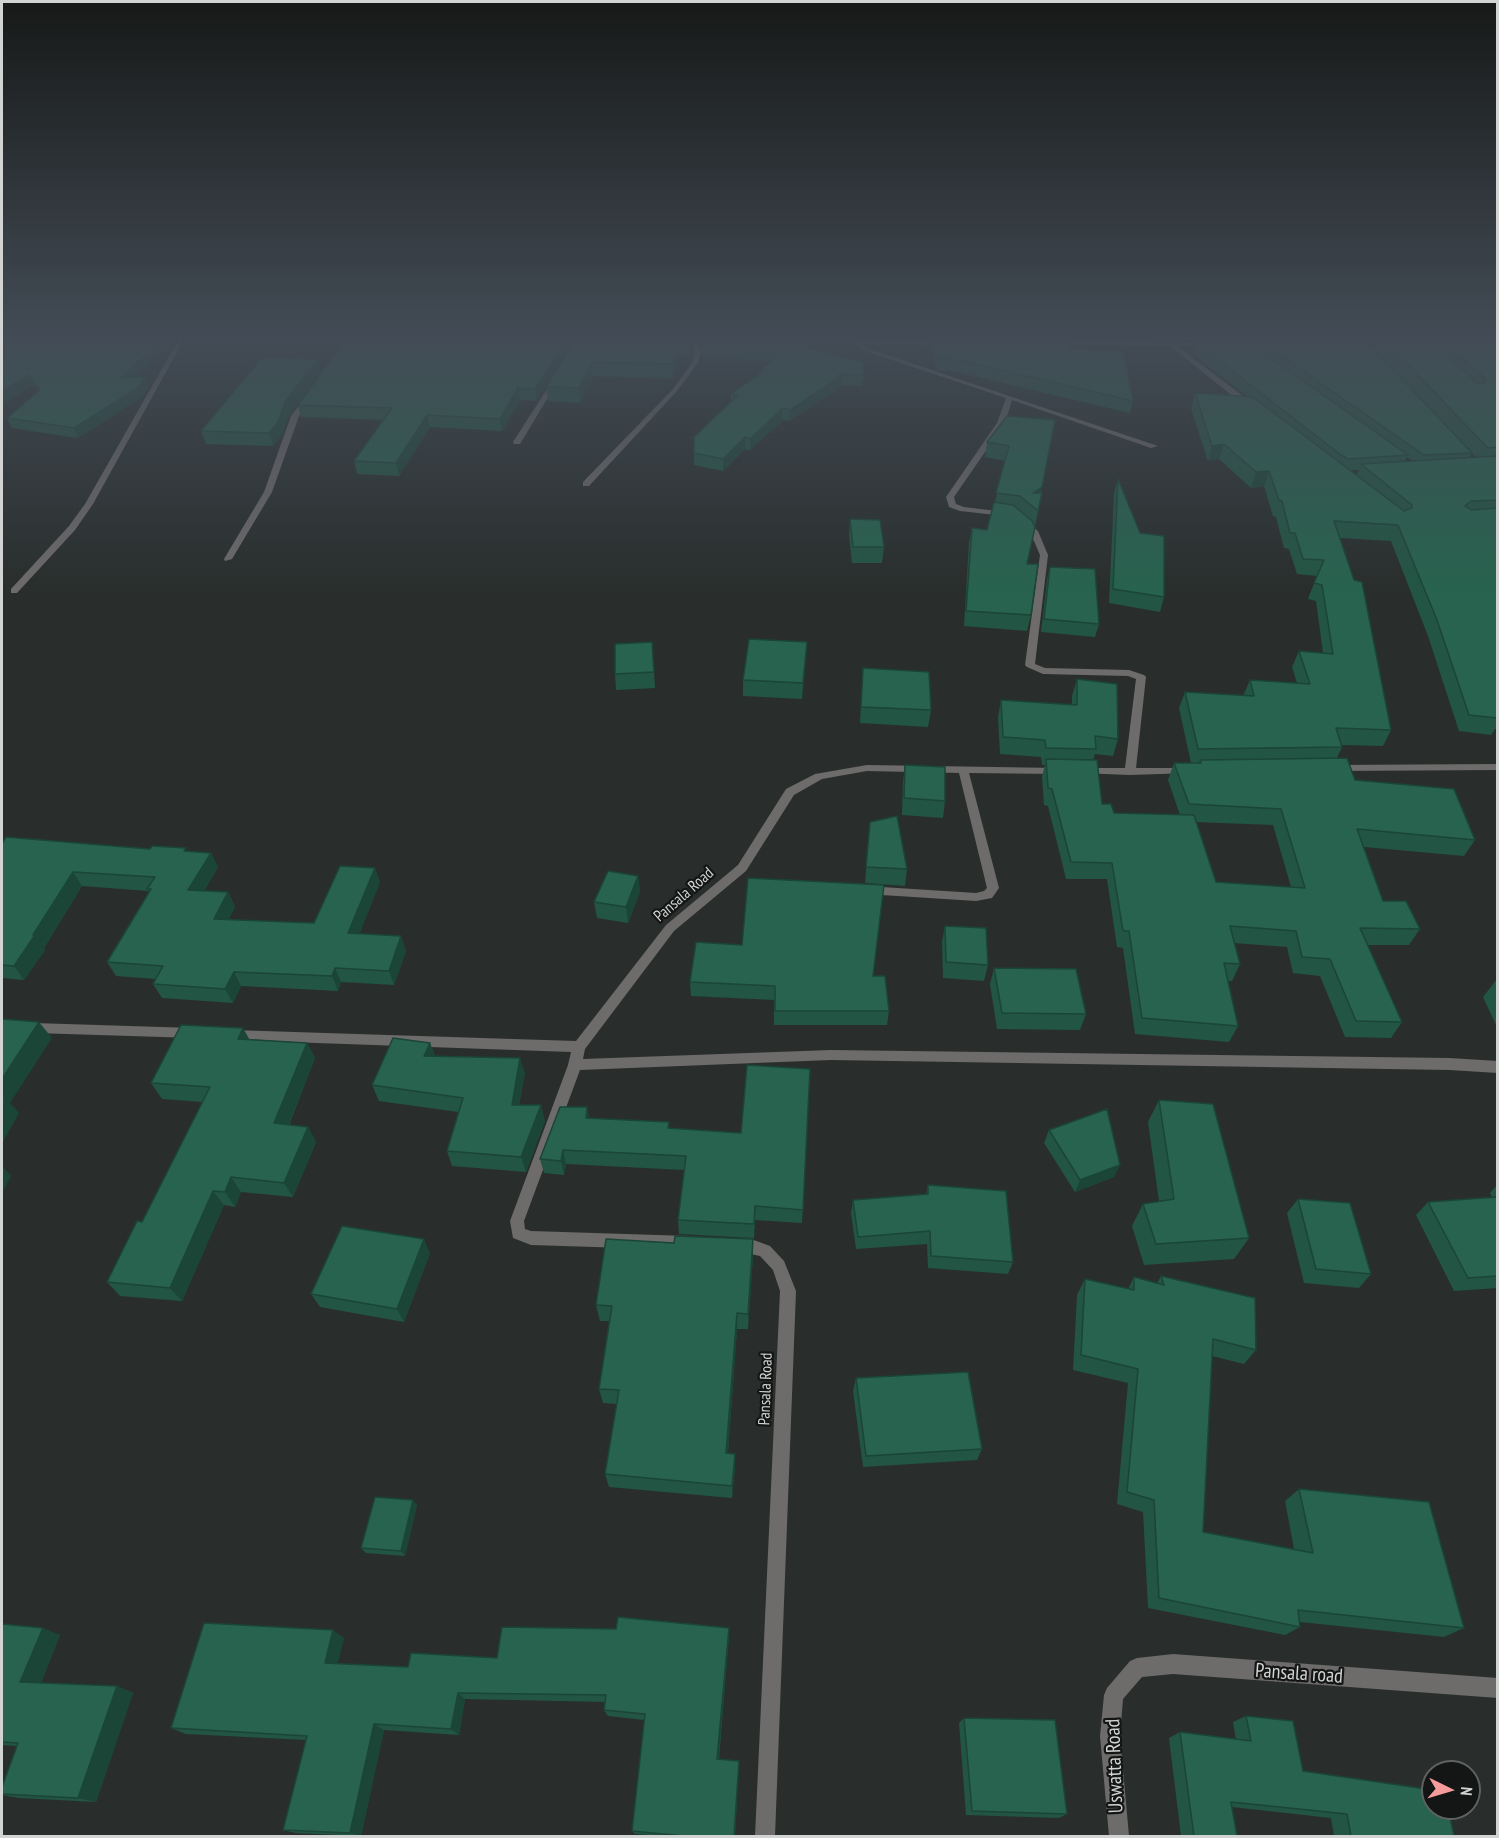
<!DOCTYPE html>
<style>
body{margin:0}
#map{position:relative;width:1499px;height:1838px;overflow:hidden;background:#292e2c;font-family:"PT Sans Narrow",sans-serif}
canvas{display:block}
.frame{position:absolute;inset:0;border:3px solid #d1d4d3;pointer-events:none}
.north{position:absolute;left:1421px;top:1760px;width:60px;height:60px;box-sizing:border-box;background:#131615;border:2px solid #5f6261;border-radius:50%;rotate:95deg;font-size:16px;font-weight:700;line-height:24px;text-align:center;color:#d1d4d3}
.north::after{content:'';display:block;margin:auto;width:21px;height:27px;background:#f59b9c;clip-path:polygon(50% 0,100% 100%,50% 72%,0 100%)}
</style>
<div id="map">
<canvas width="1499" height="1838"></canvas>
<div class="frame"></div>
<div class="north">N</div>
</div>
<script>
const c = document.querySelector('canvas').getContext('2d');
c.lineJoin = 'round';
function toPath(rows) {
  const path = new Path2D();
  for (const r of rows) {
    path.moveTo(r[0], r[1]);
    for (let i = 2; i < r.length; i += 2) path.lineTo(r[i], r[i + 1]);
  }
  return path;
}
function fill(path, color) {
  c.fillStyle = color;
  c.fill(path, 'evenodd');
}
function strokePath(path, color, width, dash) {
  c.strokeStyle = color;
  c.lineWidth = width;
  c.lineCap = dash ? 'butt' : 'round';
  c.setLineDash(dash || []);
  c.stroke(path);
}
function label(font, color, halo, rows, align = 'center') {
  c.font = font + ' "PT Sans Narrow",sans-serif';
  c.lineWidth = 4.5;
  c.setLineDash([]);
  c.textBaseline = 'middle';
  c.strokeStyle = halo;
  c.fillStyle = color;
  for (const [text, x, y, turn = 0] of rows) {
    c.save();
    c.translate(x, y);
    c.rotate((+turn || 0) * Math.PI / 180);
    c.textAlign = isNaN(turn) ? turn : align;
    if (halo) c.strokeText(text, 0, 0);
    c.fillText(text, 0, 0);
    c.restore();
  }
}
const minor = toPath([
 [186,336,93,504,75,530,17,593,11,593,11,589,69,526,85,504,180,337,186,336],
 [692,339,696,339,701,352,698,363,677,391,589,486,583,486,583,482,673,389,692,363,695,352,692,339],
 [853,340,869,349,1158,446,1151,448,1012,400,1005,423,954,497,956,504,964,507,1005,512,1009,514,1005,516,960,511,949,507,946,497,997,423,1006,398,865,351,851,343,850,342,853,340],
 [1169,343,1173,343,1251,402,1251,406,1245,406,1169,345,1169,343],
 [554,378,559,379,520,444,514,444,513,442,554,378],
 [306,396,312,397,299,416,272,492,232,559,225,561,224,559,264,492,291,416,306,396],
 [1020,521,1026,521,1038,531,1048,555,1035,664,1045,668,1129,670,1144,675,1146,677,1136,768,1187,768,1192,771,1191,773,1130,775,1078,773,1077,771,1082,768,1125,768,1136,679,1128,676,1043,674,1027,667,1025,665,1040,555,1031,534,1020,525,1020,521],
 [1498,764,1498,770,1334,771,1329,768,1334,765,1498,764],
 [867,765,1058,768,1063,771,1058,774,969,773,999,888,992,898,976,901,866,894,860,890,866,886,976,893,984,891,987,888,959,773,867,771,822,779,794,795,746,871,674,931,585,1049,583,1059,831,1050,1449,1058,1498,1061,1498,1073,1449,1070,831,1060,580,1070,524,1221,525,1229,531,1231,689,1236,694,1238,697,1243,694,1248,689,1250,531,1245,513,1238,510,1221,568,1065,571,1052,232,1040,227,1039,225,1035,227,1031,232,1030,576,1041,666,925,738,865,786,789,815,774,867,765],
 [2,1022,194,1028,199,1029,201,1033,199,1037,194,1038,2,1032,2,1022],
 [736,1238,751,1239,770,1246,784,1261,796,1291,775,1836,755,1836,780,1291,773,1270,760,1256,731,1250,728,1245,731,1240,736,1238],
 [1173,1654,1498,1678,1498,1698,1173,1674,1142,1677,1123,1699,1120,1736,1129,1836,1109,1836,1100,1736,1104,1695,1107,1688,1130,1661,1137,1658,1173,1654]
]);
const tertiary = toPath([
 [370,336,367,338,183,339,180,337,370,336],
 [674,337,714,338,717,340,714,342,672,340,672,338,674,337],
 [791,340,948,341,951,343,948,345,789,343,788,342,791,340],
 [1055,341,1212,342,1215,344,1212,346,1053,344,1052,343,1055,341]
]);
const wall = toPath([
 [2,336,167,336,170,345,135,377,149,386,143,396,78,438,12,428,7,418,39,391,34,385,2,404],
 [690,336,691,358,679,357,673,379,593,376,580,403,548,401,546,387,569,350],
 [700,336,807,336,807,348,864,373,862,386,842,385,842,386,789,421,783,420,750,450,745,449,723,471,694,465,694,437,731,402,731,394,759,375,759,371,772,361,702,358],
 [1071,336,1069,349,1133,401,1130,413,948,370,941,371,935,367,933,346,934,337,931,336],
 [1262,336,1497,336,1497,729,1495,729,1491,735,1459,731,1428,636,1391,541,1340,538,1391,730,1383,746,1342,745,1342,747,1337,758,1355,780,1475,840,1464,856,1364,847,1383,901,1420,929,1409,945,1367,945,1402,1022,1391,1038,1345,1037,1320,976,1293,973,1287,947,1234,943,1240,964,1232,981,1228,981,1238,1026,1229,1042,1135,1034,1123,948,1117,947,1107,879,1066,879,1048,806,1044,805,1042,776,1045,765,1042,765,1041,757,1000,754,998,717,1001,700,1072,705,1072,696,1077,679,1118,739,1113,756,1095,754,1093,760,1102,804,1114,813,1180,815,1168,780,1174,763,1191,763,1179,708,1185,692,1243,696,1250,680,1297,683,1292,667,1299,651,1323,653,1316,601,1308,599,1317,576,1297,574,1289,549,1284,548,1276,517,1273,516,1264,486,1251,488,1219,459,1208,461,1191,408,1195,393,1247,396,1193,354,1196,343,1255,346,1257,339,1264,339],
 [1365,340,1376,340,1373,348],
 [1472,453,1475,457,1470,457],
 [1407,457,1413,461,1405,461],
 [1350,470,1359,470,1356,475],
 [1196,822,1273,825,1291,887,1216,882],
 [569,341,561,362,536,401,520,400,502,431,430,427,399,476,357,474,354,461,383,420,301,417,298,405],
 [318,359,321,371,289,415,282,434,273,446,206,444,201,431],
 [1007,416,1042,493,1027,564,1031,615,1027,631,964,626,969,542,972,528,987,530,995,502,1005,461,985,457,987,442],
 [1118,479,1164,597,1160,612,1109,603,1114,493],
 [850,519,884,547,882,563,852,563,849,535],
 [1050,567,1099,624,1095,637,1041,632,1047,580],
 [652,642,655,688,616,690,615,674],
 [807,642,802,699,743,696,743,680],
 [863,668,931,710,928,727,860,723],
 [905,765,945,801,943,818,902,815,903,781],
 [870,822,907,869,905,886,865,883],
 [2,844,150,849,211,853,218,867,204,891,228,892,235,907,228,920,314,923,380,882,359,934,401,936,406,951,394,985,341,982,338,991,241,986,233,1003,162,998,153,984,156,979,116,976,107,962,149,892,148,891,82,886,44,948,45,950,24,980,2,978],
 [638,876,640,892,628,923,597,918,594,902],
 [945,926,988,965,984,981,943,978,942,942],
 [994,968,1086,1014,1080,1030,997,1029,990,984],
 [873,976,889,1011,887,1025,774,1025,774,1000,691,996,690,982],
 [1497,979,1497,1027,1483,997],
 [249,1039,307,1043,315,1058,289,1125,308,1127,316,1142,293,1197,241,1192,235,1207,224,1205,182,1301,120,1296,107,1282,142,1222,203,1102,162,1099,151,1083],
 [430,1043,435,1056,525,1073,519,1105,545,1121,526,1172,452,1166,447,1151,458,1112,379,1101,372,1085],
 [810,1069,802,1223,755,1220,754,1238,679,1234,678,1220,684,1170,566,1164,564,1175,544,1173,540,1159,587,1107,589,1119,669,1128,741,1133],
 [1159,1100,1249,1238,1234,1259,1144,1265,1132,1226,1143,1204,1159,1201,1148,1122],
 [1049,1130,1114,1177,1075,1192,1044,1143],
 [928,1185,1013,1262,1008,1274,928,1268,927,1244,856,1249,851,1213,853,1200,926,1195],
 [1497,1185,1497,1288,1454,1291,1416,1215,1428,1202,1492,1197,1490,1193],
 [1298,1199,1371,1274,1359,1288,1304,1283,1287,1213],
 [430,1253,404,1322,320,1307,311,1294],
 [753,1256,748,1329,737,1329,728,1453,735,1467,732,1498,609,1487,605,1474,617,1404,603,1403,599,1389,609,1321,600,1321,596,1305],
 [1161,1276,1256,1350,1244,1364,1212,1356,1203,1532,1294,1549,1285,1501,1299,1489,1464,1628,1444,1637,1300,1622,1300,1627,1285,1635,1148,1608,1143,1512,1117,1504,1128,1383,1073,1370,1077,1295,1085,1279,1128,1289,1134,1277,1157,1283],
 [856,1378,982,1449,977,1460,863,1467,853,1391],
 [417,1505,405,1556,366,1553,361,1548],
 [2,1624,60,1635,41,1683,117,1686,133,1693,96,1802,19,1798,2,1795,17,1746,2,1745],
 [729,1628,729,1636,719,1759,739,1761,735,1836,661,1836,635,1834,632,1831,644,1720,608,1716,604,1710,606,1702,465,1699,459,1735,384,1730,361,1836,296,1833,283,1830,306,1740,186,1734,171,1728,344,1638,337,1664,408,1667,497,1658,616,1629],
 [1246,1716,1303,1771,1454,1836,1334,1836,1331,1818,1232,1807,1237,1836,1181,1836,1169,1738,1180,1732,1236,1740,1233,1722],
 [964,1718,1067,1814,1059,1818,966,1815,959,1723]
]);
const shadedWall = toPath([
 [21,336,136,336,2,347,2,338],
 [167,336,170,345,125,386,121,377],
 [565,336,568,336,569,341,561,362,536,401,535,389],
 [679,343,679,357,673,379,672,364],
 [318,359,321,371,289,415,282,434,273,446,269,433,285,402],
 [592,362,593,376,580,403,579,388],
 [29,375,34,385,2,404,2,391],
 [842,375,842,386,789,421,790,410],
 [145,377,149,386,143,396,78,438,74,428],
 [518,388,520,400,502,431,500,419],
 [783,408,783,420,750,450,750,439],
 [427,415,430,427,399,476,396,463],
 [745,437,745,449,723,471,723,459],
 [1224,444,1219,459,1208,461,1212,446],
 [1269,471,1264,486,1251,488,1256,472],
 [1042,487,1039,503,1033,493],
 [807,642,806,659,802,699,803,683],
 [211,853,218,867,196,905,188,890],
 [375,868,380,882,354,948,348,933],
 [73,872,82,886,44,948,45,950,24,980,14,966],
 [638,876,640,892,628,923,626,907],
 [228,892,235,907,221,933,214,919],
 [401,936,406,951,394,985,389,971],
 [335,968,341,982,338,991,332,976],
 [234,972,241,986,233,1003,225,989],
 [39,1022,52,1038,10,1103,19,1113,2,1144,2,1079],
 [243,1028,252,1044,238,1039],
 [307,1043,315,1058,283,1138,274,1123],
 [430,1043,436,1059,424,1056],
 [520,1058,525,1073,516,1120,512,1105],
 [541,1105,545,1121,526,1172,521,1157],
 [587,1107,590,1122,586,1118],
 [308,1127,316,1142,293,1197,284,1183],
 [563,1150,566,1164,564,1175,561,1161],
 [1120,1165,1114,1177,1075,1192,1080,1180],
 [2,1166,11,1176,2,1193],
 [231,1177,241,1192,235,1207,225,1192],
 [213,1191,224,1205,182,1301,170,1288],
 [424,1239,430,1253,404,1322,397,1309],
 [753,1239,753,1256,748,1329,748,1314],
 [737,1313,737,1329,727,1466,726,1453],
 [735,1454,735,1467,732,1498,732,1486],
 [413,1500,417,1505,405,1556,401,1551],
 [43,1628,60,1635,39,1688,20,1682],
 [729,1628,729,1636,718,1764,717,1759],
 [333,1630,344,1638,336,1670,325,1663],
 [117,1686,133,1693,96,1802,78,1798],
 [458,1693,465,1699,459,1735,451,1729],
 [374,1724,384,1730,361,1836,350,1833]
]);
const building = toPath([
 [2,336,21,336,2,338,2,336],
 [122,336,167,336,121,377,145,377,139,387,74,428,7,418,40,390,29,375,2,391,2,346,122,336],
 [372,336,565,336,560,350,535,389,518,388,500,419,427,415,396,463,354,461,392,408,298,405,346,339,370,339,372,336],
 [575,336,690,336,691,344,679,343,672,364,592,362,579,388,546,387,569,350,575,336],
 [701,336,807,336,807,348,864,362,863,375,838,374,842,375,790,410,783,408,750,439,745,437,723,459,694,453,694,437,737,396,731,394,764,371,759,371,786,351,701,347,703,340,701,336],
 [935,336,1071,336,1069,349,1123,352,1133,401,950,358,942,359,937,356,935,336],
 [1380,336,1423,336,1478,383,1484,384,1485,378,1436,336,1497,336,1497,447,1488,448,1380,336],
 [1244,339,1408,455,1348,459,1341,455,1196,343,1244,339],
 [1257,339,1364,339,1472,453,1424,455,1257,339],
 [262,358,318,359,285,402,278,422,269,433,201,431,262,358],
 [1195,393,1253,397,1404,511,1412,508,1412,505,1361,464,1497,456,1497,500,1471,501,1465,506,1471,510,1497,508,1497,718,1469,715,1437,620,1398,525,1334,521,1354,580,1362,582,1391,730,1336,728,1342,747,1198,749,1185,692,1254,696,1250,680,1310,684,1299,651,1333,654,1322,585,1314,583,1324,560,1303,559,1295,533,1290,533,1282,501,1279,500,1269,471,1256,472,1224,444,1212,446,1195,393],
 [1007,416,1055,420,1042,487,1033,493,1042,493,1038,511,1020,496,996,493,1009,446,987,442,1007,416],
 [1118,479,1140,533,1164,536,1164,597,1113,589,1118,479],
 [994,502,1013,505,1032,521,1035,527,1027,564,1038,564,1031,615,966,611,972,528,987,530,994,502],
 [850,519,880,520,884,547,853,547,850,519],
 [1050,567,1095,569,1099,624,1044,619,1050,567],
 [749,639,807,642,803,683,743,680,749,639],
 [652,642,654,672,615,674,615,644,652,642],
 [863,668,929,672,931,710,861,707,863,668],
 [1077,679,1117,684,1118,739,1095,736,1096,749,1046,748,1045,740,1003,737,1001,700,1077,705,1077,679],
 [1347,758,1355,780,1454,789,1475,840,1357,829,1383,901,1406,901,1420,929,1360,928,1402,1022,1356,1021,1330,959,1302,957,1296,931,1230,926,1240,964,1224,963,1238,1026,1142,1018,1129,931,1123,931,1112,863,1071,862,1052,789,1048,788,1046,759,1097,760,1102,804,1111,804,1114,813,1194,815,1216,882,1305,888,1281,809,1189,804,1174,763,1201,763,1200,760,1347,758],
 [905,765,945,767,945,801,904,798,905,765],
 [897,816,907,869,866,867,870,822,897,816],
 [6,837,150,849,152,846,186,848,184,851,211,853,188,890,228,892,214,919,314,923,340,866,375,868,348,933,401,936,389,971,335,968,332,976,234,972,225,989,153,984,163,966,107,962,151,889,147,889,155,877,73,872,33,935,35,935,14,966,2,965,2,844,6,837],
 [608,871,638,876,626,907,594,902,608,871],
 [748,878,884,885,873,976,885,976,889,1011,775,1011,775,986,690,982,696,942,742,945,748,878],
 [945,926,986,928,988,965,946,962,945,926],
 [994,968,1076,969,1086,1014,1002,1013,994,968],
 [2,1019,39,1022,2,1079,2,1019],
 [181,1025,243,1028,238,1039,307,1043,274,1123,308,1127,284,1183,231,1177,225,1192,213,1191,170,1288,107,1282,137,1221,142,1222,210,1087,151,1083,181,1025],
 [393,1038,430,1043,424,1056,520,1058,512,1105,541,1105,521,1157,447,1151,463,1098,372,1085,393,1038],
 [747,1065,810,1069,803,1210,755,1206,754,1224,678,1220,686,1156,563,1150,561,1161,540,1159,560,1107,587,1107,586,1118,669,1122,668,1128,741,1133,747,1065],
 [2,1097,5,1097,2,1104,2,1097],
 [1159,1100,1213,1104,1249,1238,1156,1244,1143,1204,1174,1199,1159,1100],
 [1107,1109,1120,1165,1080,1180,1049,1130,1107,1109],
 [928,1185,1006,1191,1013,1262,931,1256,930,1231,858,1237,853,1200,928,1194,928,1185],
 [1497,1197,1497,1276,1468,1278,1428,1202,1497,1197],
 [1298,1199,1350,1203,1371,1274,1316,1269,1298,1199],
 [342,1226,424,1239,397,1309,311,1294,342,1226],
 [675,1236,753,1239,748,1314,737,1313,726,1453,735,1454,732,1486,605,1474,619,1390,599,1389,612,1306,596,1305,606,1239,674,1243,675,1236],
 [1161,1276,1255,1298,1256,1350,1213,1339,1203,1532,1313,1553,1299,1489,1429,1502,1464,1628,1298,1610,1300,1627,1159,1598,1154,1500,1127,1492,1138,1369,1081,1355,1085,1279,1134,1290,1134,1277,1164,1285,1161,1276],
 [968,1372,982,1449,866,1456,856,1378,968,1372],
 [375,1497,413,1500,401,1551,361,1548,375,1497],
 [618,1617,729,1628,717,1759,739,1761,734,1836,684,1836,632,1831,645,1714,604,1710,606,1695,458,1693,451,1729,374,1724,350,1833,283,1830,307,1736,171,1728,204,1623,333,1630,325,1663,408,1667,411,1653,497,1658,502,1627,616,1629,618,1617],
 [2,1624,43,1628,20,1682,117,1686,78,1798,2,1794,2,1787,18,1743,2,1742,2,1624],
 [1246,1716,1293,1721,1303,1771,1433,1790,1433,1808,1448,1808,1454,1836,1351,1836,1347,1814,1231,1802,1237,1836,1194,1836,1180,1732,1251,1741,1246,1716],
 [964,1718,1055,1720,1067,1814,972,1811,964,1718]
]);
const streetNames = [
 ["Pansala Road",684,895,-41],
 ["Pansala Road",766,1389,-88]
];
const nearStreetnames = [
 ["Pansala road",1299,1674,4],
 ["Uswatta Road",1115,1766,-92]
];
fill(minor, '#6e6b6b');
fill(tertiary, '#6e6b6b');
fill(wall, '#225543');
fill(shadedWall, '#1b4537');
fill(building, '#27634e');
strokePath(building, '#1b4537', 1.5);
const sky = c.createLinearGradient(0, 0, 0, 594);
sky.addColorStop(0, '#171918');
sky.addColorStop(0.57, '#434c56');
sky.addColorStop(1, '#434c5600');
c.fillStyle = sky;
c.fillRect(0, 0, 1499, 594);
label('16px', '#d1d4d3', '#131615', streetNames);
label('20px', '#d1d4d3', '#131615', nearStreetnames);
</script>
